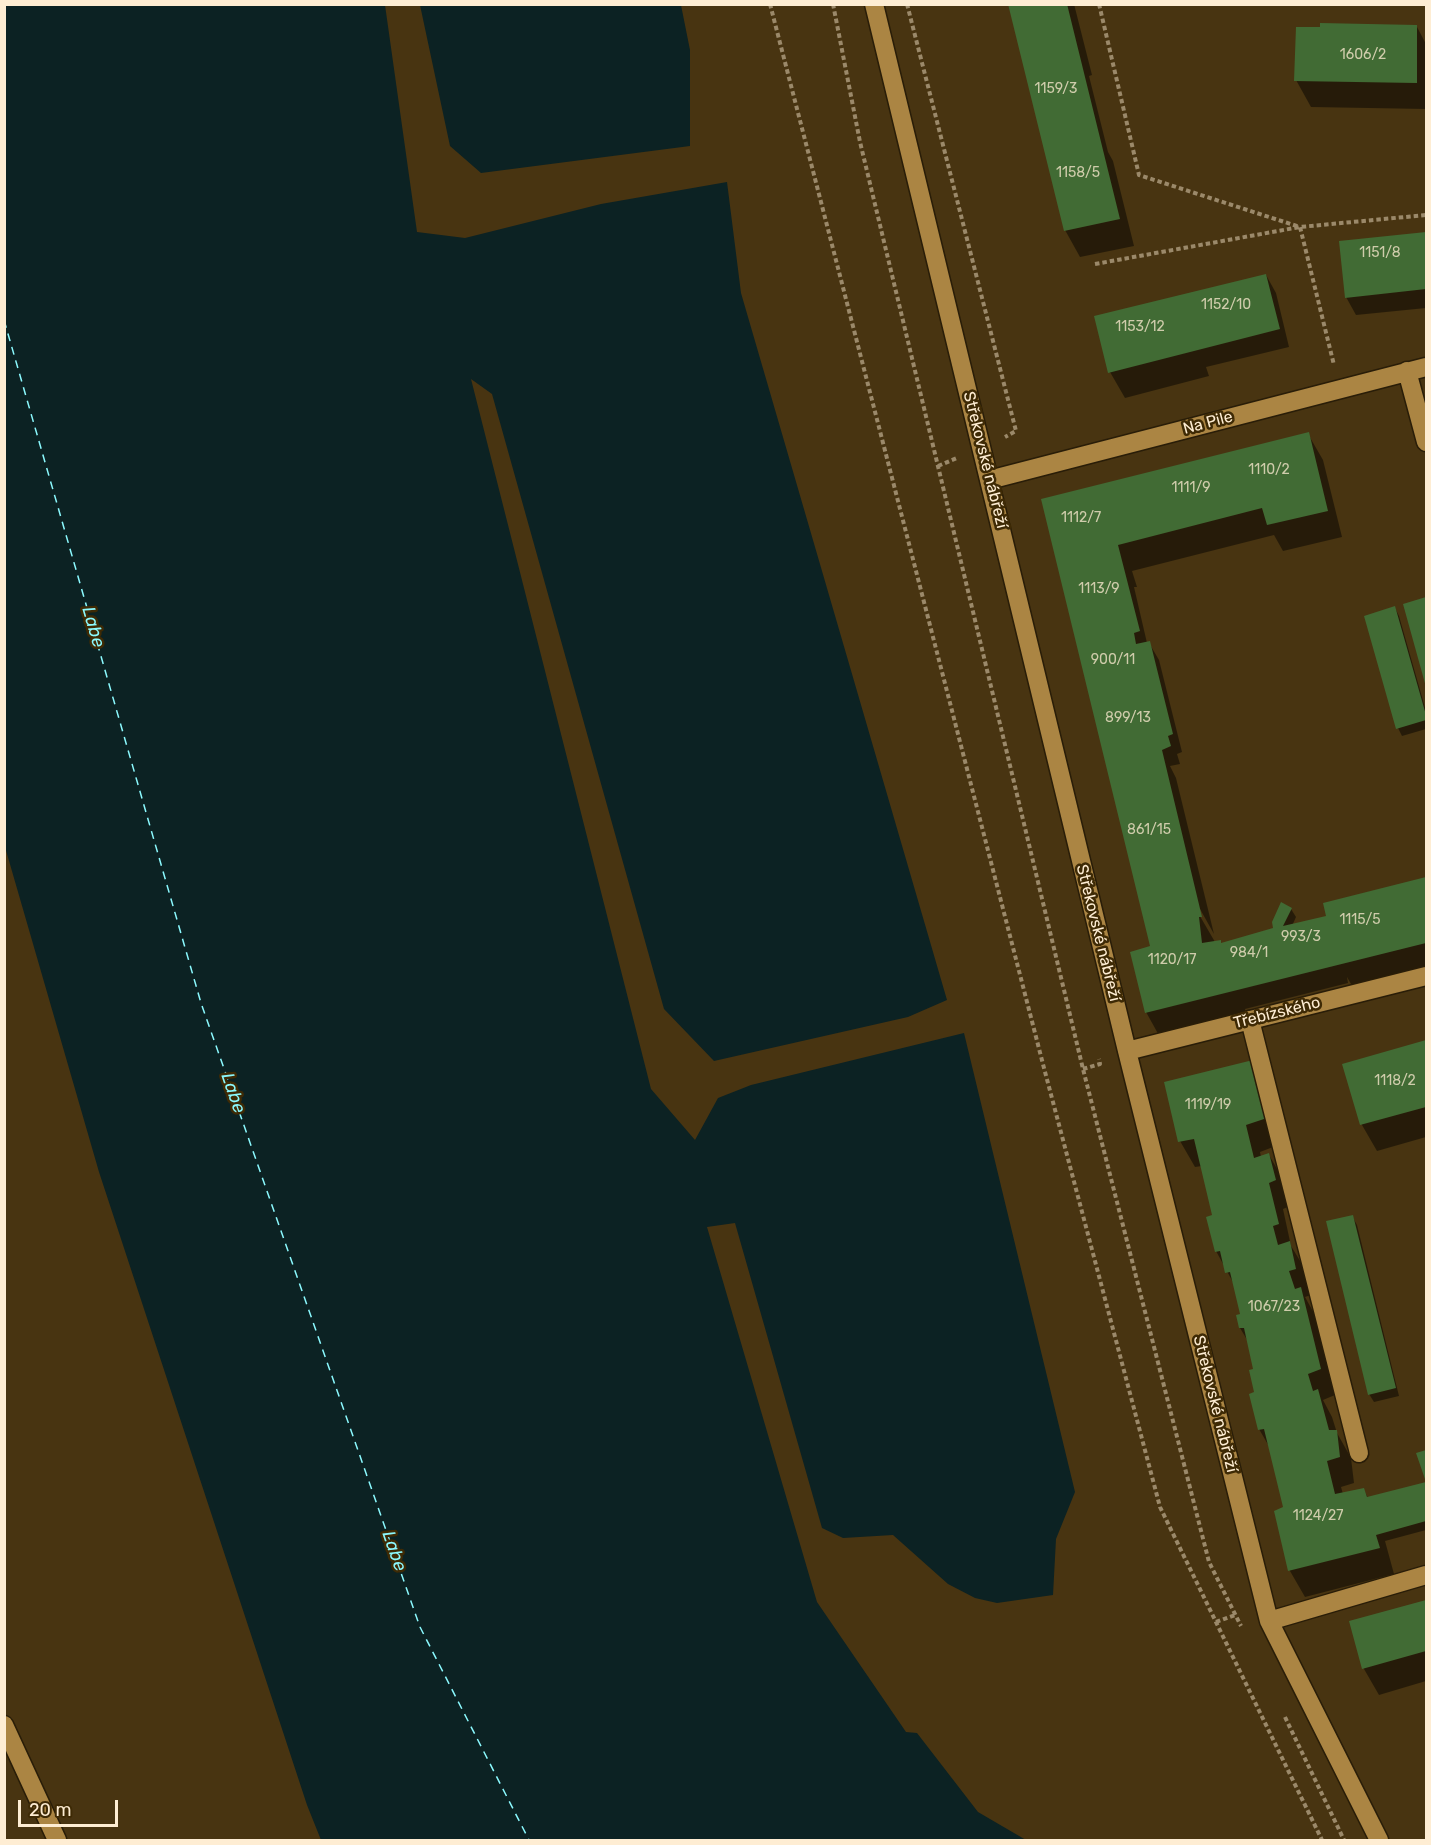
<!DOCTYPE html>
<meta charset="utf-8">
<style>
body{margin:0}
#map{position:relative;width:1431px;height:1845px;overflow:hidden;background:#483411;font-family:Rubik,sans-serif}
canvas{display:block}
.frame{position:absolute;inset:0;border:6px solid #feedd3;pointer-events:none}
.scale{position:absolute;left:18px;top:1800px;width:100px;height:27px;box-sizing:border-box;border:3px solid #feedd3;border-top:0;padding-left:8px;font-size:18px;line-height:21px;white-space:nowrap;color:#feedd3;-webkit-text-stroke:4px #3e2a05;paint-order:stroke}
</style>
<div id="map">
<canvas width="1431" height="1845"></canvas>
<div class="frame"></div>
<div class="scale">20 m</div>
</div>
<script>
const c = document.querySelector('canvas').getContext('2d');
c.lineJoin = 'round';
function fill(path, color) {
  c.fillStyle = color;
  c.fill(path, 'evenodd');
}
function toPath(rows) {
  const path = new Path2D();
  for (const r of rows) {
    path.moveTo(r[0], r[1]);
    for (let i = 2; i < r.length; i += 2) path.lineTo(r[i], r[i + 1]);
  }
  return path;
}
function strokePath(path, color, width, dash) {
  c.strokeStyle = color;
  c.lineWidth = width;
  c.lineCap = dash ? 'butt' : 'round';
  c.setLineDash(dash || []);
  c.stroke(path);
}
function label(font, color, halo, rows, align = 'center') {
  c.font = font + ' Rubik,sans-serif';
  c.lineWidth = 5;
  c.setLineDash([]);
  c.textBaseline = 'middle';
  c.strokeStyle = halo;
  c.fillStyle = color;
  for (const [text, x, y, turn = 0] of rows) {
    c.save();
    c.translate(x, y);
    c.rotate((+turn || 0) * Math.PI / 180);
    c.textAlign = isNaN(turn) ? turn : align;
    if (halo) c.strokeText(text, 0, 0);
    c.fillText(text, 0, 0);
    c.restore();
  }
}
const water = toPath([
 [5,4,385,5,417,232,465,238,601,204,727,182,741,293,947,1000,908,1017,714,1061,664,1009,492,394,471,379,651,1089,695,1140,718,1098,751,1085,964,1033,1075,1492,1056,1539,1053,1595,997,1603,975,1598,948,1584,893,1535,843,1538,822,1528,735,1223,707,1227,817,1602,906,1732,917,1733,978,1812,1026,1840,321,1840,307,1805,99,1172,5,847],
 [420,5,681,5,690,50,690,146,481,173,450,146]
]);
const shadow = toPath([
 [1010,4,1074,4,1092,75,1089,76,1108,152,1113,161,1134,246,1080,257,1065,230],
 [1417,27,1426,44,1426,109,1311,107,1296,80],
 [1426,234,1426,308,1356,315,1346,297,1341,243],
 [1266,275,1276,293,1289,347,1206,367,1209,376,1125,398,1110,372],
 [1308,434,1323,460,1342,537,1283,551,1274,535,1132,571,1137,587,1134,587,1147,643,1149,643,1159,660,1182,752,1177,754,1180,764,1170,766,1176,778,1214,934,1200,909,1197,911,1215,942,1221,944,1276,930,1291,909,1296,917,1292,926,1328,917,1325,904,1426,878,1426,973,1355,991,1347,977,1348,983,1245,1009,1247,1019,1161,1039,1146,1012,1151,947,1043,500],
 [1426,599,1426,683,1404,605],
 [1395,608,1399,616,1426,711,1426,729,1402,736,1398,728],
 [1426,1042,1426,1137,1377,1151,1362,1125,1343,1065],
 [1252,1061,1281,1144,1260,1152,1261,1157,1269,1155,1284,1181,1290,1206,1283,1209,1291,1246,1305,1269,1311,1295,1305,1297,1315,1315,1335,1395,1323,1400,1332,1417,1337,1433,1351,1458,1354,1483,1341,1487,1343,1494,1364,1490,1368,1498,1426,1484,1426,1530,1385,1541,1394,1574,1305,1597,1290,1571,1276,1512,1285,1508,1270,1448,1259,1429,1255,1370,1249,1343,1240,1328,1242,1315,1235,1286,1216,1251,1214,1217,1202,1166,1195,1167,1180,1141],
 [1352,1216,1357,1225,1399,1396,1374,1402,1369,1394],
 [1426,1602,1426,1681,1379,1695,1364,1669,1351,1622]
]);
const ferry = toPath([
 [4,320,201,1003,420,1627,529,1840]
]);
const building = toPath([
 [1008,4,1067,4,1120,219,1064,231],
 [1320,23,1417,25,1417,83,1294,81,1296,27,1320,27],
 [1426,232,1426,289,1345,298,1339,241],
 [1266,274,1280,329,1108,373,1094,316],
 [1309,432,1328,511,1267,525,1262,508,1118,545,1140,631,1134,633,1136,644,1150,641,1173,734,1168,736,1171,746,1162,750,1202,917,1199,917,1202,943,1221,940,1221,943,1273,928,1272,922,1281,902,1292,908,1283,926,1326,916,1323,903,1426,877,1426,943,1145,1013,1130,952,1150,946,1041,499],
 [1426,597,1426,687,1403,604],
 [1395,606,1426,715,1426,720,1396,729,1364,616],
 [1426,1040,1426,1107,1360,1125,1342,1064],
 [1253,1060,1267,1118,1246,1125,1254,1158,1269,1153,1276,1180,1269,1183,1279,1224,1273,1226,1278,1245,1290,1241,1296,1269,1289,1271,1295,1289,1301,1287,1321,1369,1308,1374,1313,1391,1318,1389,1329,1430,1337,1430,1340,1457,1327,1461,1335,1494,1364,1488,1367,1497,1426,1482,1416,1453,1426,1450,1426,1521,1376,1535,1380,1548,1288,1571,1274,1511,1283,1507,1264,1429,1258,1430,1249,1394,1254,1392,1249,1370,1253,1369,1244,1328,1239,1328,1236,1315,1240,1314,1230,1272,1225,1273,1220,1251,1215,1252,1206,1217,1212,1215,1194,1139,1178,1142,1164,1082],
 [1353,1215,1396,1388,1368,1395,1326,1221],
 [1426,1600,1426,1651,1362,1669,1349,1621]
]);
const path = toPath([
 [770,4,1044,1068,1160,1507,1322,1840],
 [833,4,860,142,1083,1069,1209,1562,1241,1626],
 [907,4,1016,431,1005,437],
 [1099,4,1139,175,1300,227,1334,365],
 [1095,264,1300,227,1426,215],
 [938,466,957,458],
 [1083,1069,1100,1064,1099,1059],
 [1216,1622,1235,1615],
 [1285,1717,1344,1840]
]);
const lane = toPath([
 [1250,1020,1359,1453]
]);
const street = toPath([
 [874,4,1127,1051,1269,1621,1379,1840],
 [1407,371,1426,442],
 [989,480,1426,367],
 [1127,1051,1426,976],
 [1269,1621,1426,1575],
 [4,1725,57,1840]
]);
const numberNames = [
 ["1606/2",1363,55],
 ["1159/3",1056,89],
 ["1158/5",1078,173],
 ["1151/8",1380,253],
 ["1152/10",1226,305],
 ["1153/12",1140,327],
 ["1110/2",1269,470],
 ["1111/9",1191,488],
 ["1112/7",1081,518],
 ["1113/9",1099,589],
 ["900/11",1113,660],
 ["899/13",1128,718],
 ["861/15",1149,830],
 ["1115/5",1360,920],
 ["993/3",1301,937],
 ["984/1",1249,953],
 ["1120/17",1172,960],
 ["1118/2",1395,1081],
 ["1119/19",1208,1105],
 ["1067/23",1274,1307],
 ["1124/27",1318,1516]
];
const streetNames = [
 ["Na Pile",1208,423,-15],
 ["Střekovské nábřeží",985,460,76],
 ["Střekovské nábřeží",1098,933,76],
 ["Třebízského",1277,1013,-14],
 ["Střekovské nábřeží",1215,1404,76]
];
const waterNames = [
 ["Labe",93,627,74],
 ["Labe",233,1093,71],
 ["Labe",394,1551,71]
];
fill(water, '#0c2223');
fill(shadow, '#0007');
strokePath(ferry, '#8bf9fe', 1.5, [8, 6]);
fill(building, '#416b34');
strokePath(lane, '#291d08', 21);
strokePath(street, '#291d08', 21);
strokePath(path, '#9b896a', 4, [4.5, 3]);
strokePath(lane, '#ab8543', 18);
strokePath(street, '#ab8543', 18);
label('14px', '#cfccab', null, numberNames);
label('16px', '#feedd3', '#3e2a05', streetNames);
label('italic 18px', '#8bf9fe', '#3e2a05', waterNames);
</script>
